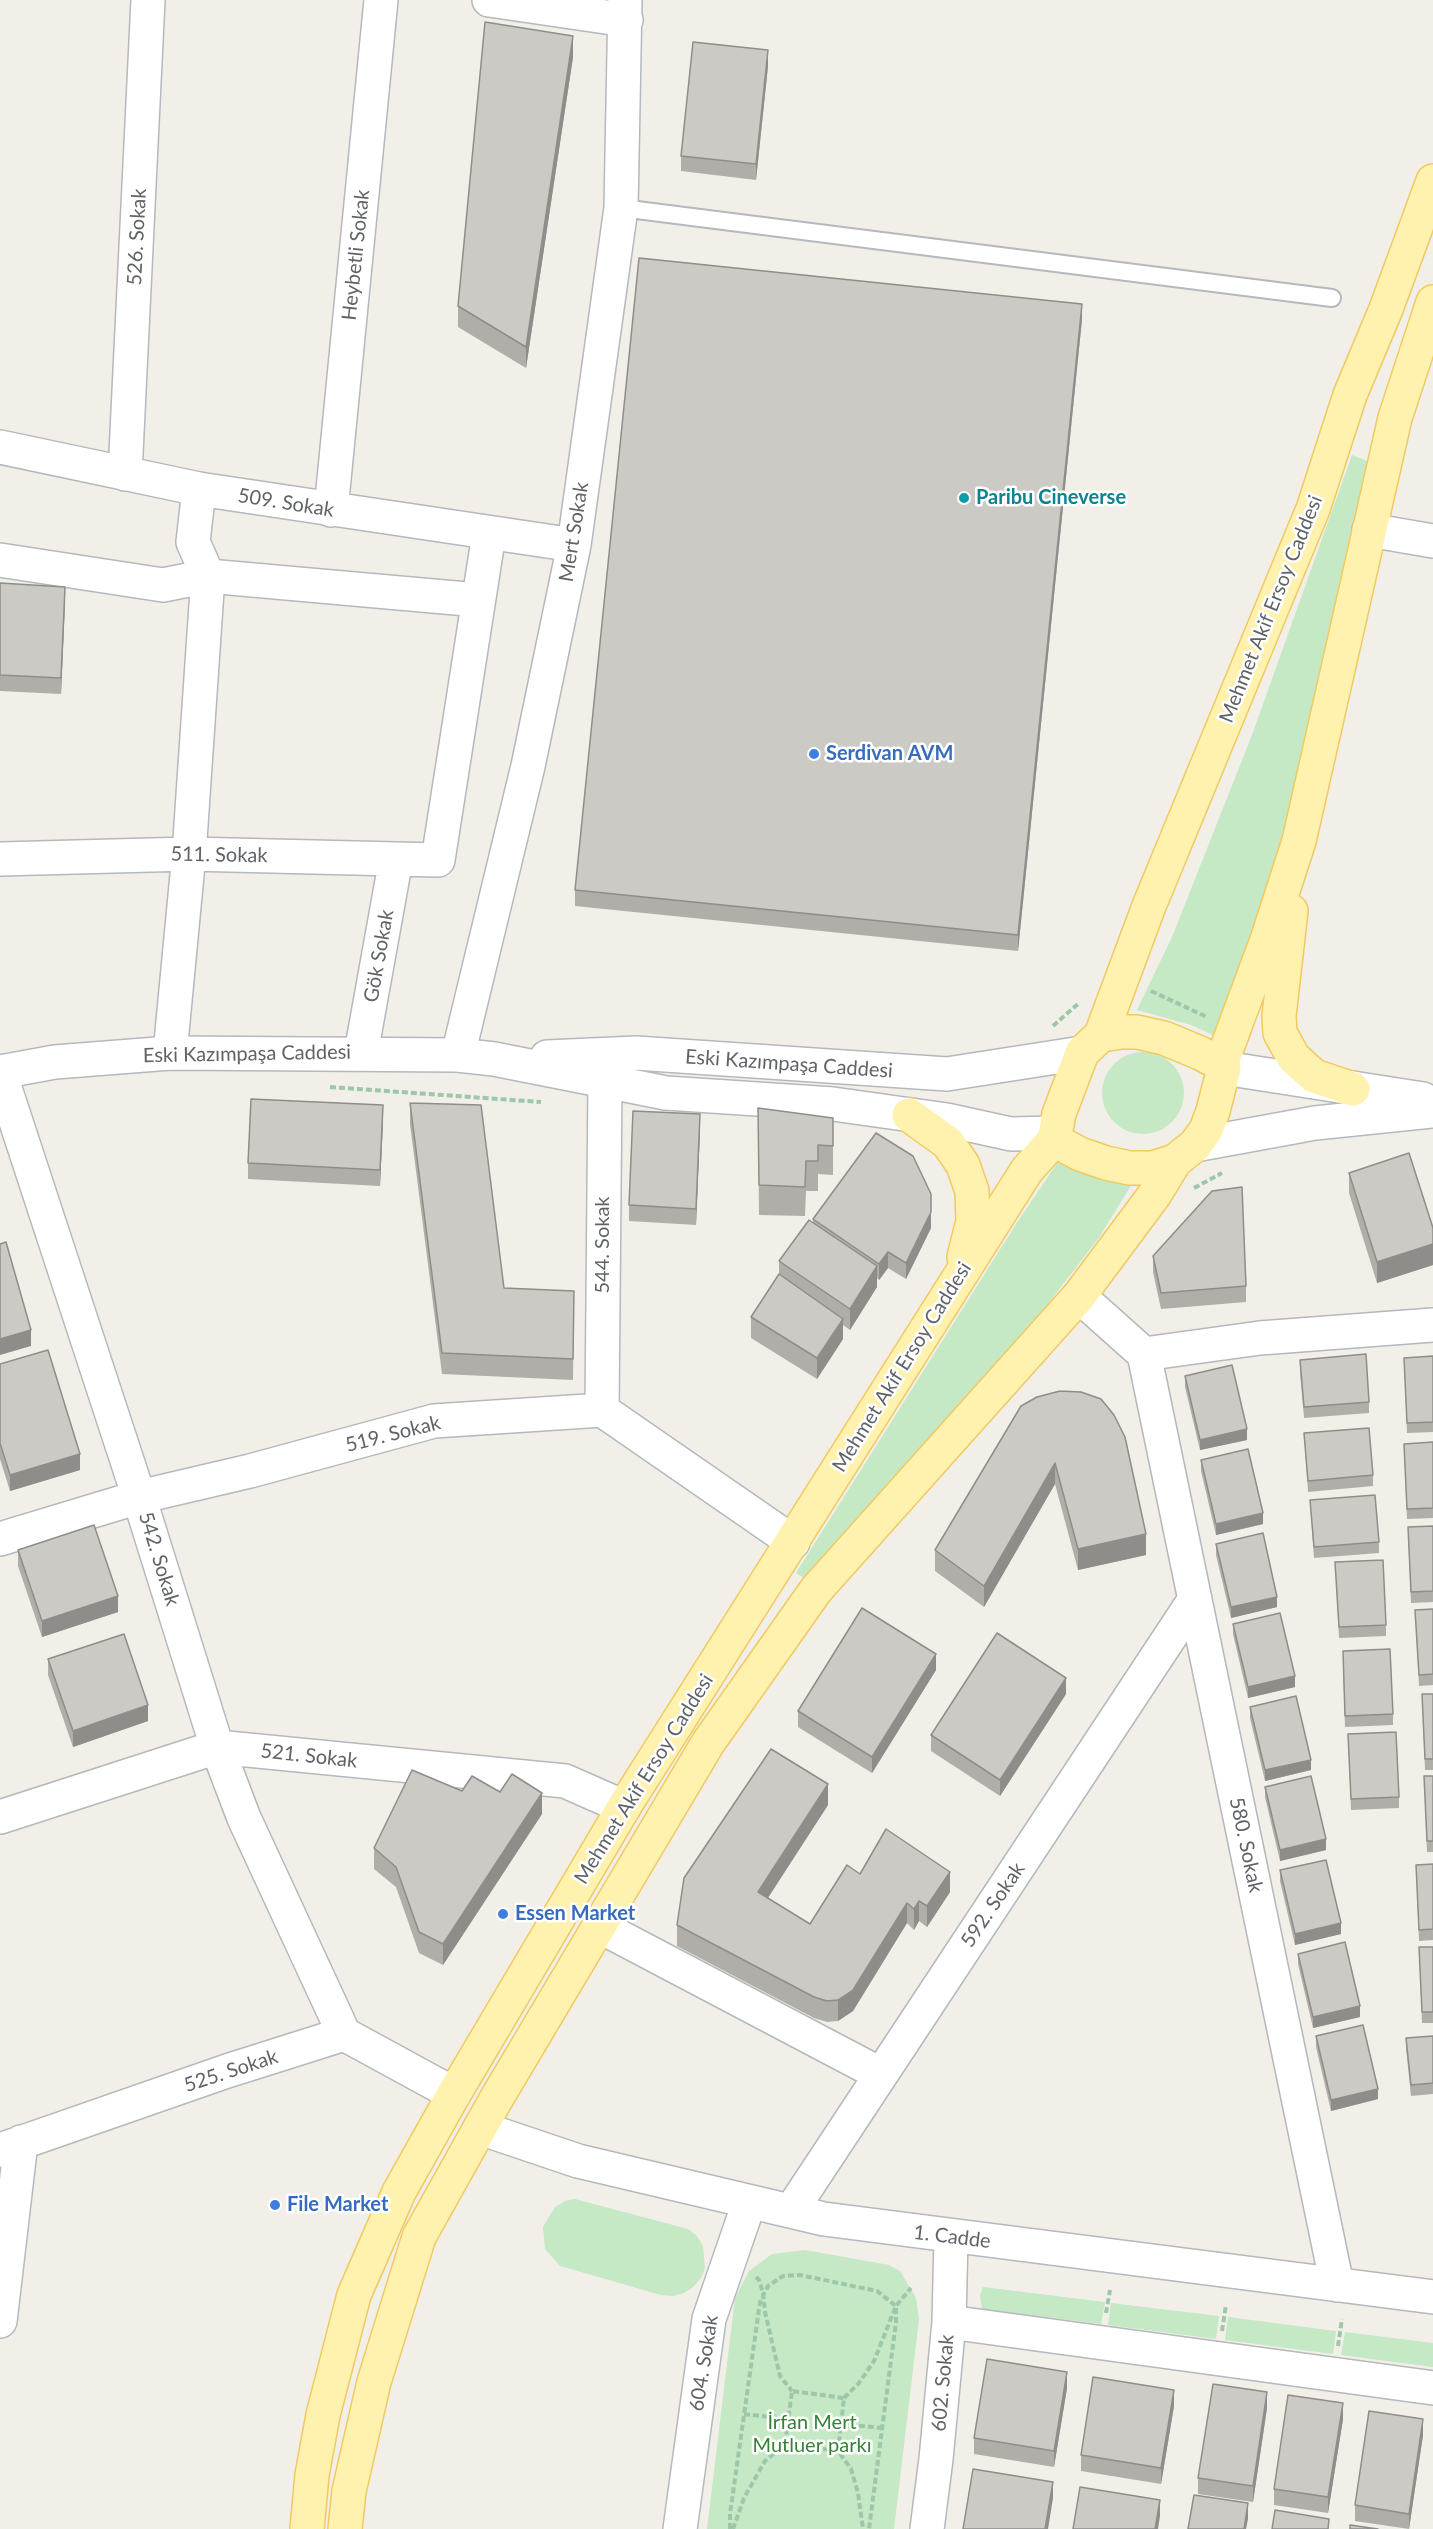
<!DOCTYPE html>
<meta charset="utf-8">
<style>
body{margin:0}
canvas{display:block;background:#f1efe8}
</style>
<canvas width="1433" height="2529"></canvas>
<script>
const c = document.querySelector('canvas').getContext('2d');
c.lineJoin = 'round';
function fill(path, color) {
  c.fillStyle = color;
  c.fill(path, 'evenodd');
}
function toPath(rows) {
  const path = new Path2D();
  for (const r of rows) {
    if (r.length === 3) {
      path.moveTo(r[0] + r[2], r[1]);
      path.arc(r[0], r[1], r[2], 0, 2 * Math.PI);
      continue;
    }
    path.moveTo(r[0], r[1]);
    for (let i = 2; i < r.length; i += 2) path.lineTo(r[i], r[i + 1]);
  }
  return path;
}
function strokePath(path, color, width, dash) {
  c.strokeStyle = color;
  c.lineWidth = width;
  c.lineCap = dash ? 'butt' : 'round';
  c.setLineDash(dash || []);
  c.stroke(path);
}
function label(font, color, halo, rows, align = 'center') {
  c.font = font + ' Lato,sans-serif';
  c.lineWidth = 5;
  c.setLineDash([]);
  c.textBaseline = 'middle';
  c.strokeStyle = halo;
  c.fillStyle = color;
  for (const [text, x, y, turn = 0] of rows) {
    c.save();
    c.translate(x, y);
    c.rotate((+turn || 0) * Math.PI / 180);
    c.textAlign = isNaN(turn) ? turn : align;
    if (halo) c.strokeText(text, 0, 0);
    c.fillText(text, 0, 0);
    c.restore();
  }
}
const green = toPath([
 [1352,455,1370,462,1279,880,1215,1036,1191,1025,1137,1010,1172,937,1252,735],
 [1143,1093,41],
 [1058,1162,1135,1179,1098,1239,1000,1366,811,1583,796,1573,1018,1221],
 [575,2199,688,2229,697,2236,703,2246,705,2268,701,2278,693,2287,684,2293,673,2296,661,2295,560,2266,545,2249,543,2227,555,2207,565,2201],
 [805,2250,889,2265,900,2271,916,2298,919,2319,894,2529,707,2529,735,2298,749,2271,772,2254],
 [983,2287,1105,2302,1101,2324,982,2309,980,2296],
 [1111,2303,1219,2316,1216,2339,1108,2325],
 [1228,2317,1336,2331,1333,2354,1225,2340],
 [1345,2332,1433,2343,1433,2367,1341,2355]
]);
const path = toPath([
 [1151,991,1207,1017],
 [1053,1026,1079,1003],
 [330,1087,541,1102],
 [1194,1188,1222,1173],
 [756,2277,759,2280,763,2293,765,2312,780,2376,792,2391],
 [1106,2313,1110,2290],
 [1222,2331,1226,2305],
 [1338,2346,1342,2319],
 [844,2398,859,2383,874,2361,896,2306,911,2288],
 [744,2414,788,2419],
 [841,2424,883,2428],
 [838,2451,785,2444,792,2391,844,2398,838,2451,851,2469,858,2493,863,2529],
 [730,2529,730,2514,760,2302,768,2286,783,2276,800,2275,877,2291,896,2306,896,2322,869,2529],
 [733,2529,744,2498,765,2461,785,2444]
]);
const service = toPath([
 [621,208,1332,298]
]);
const minor = toPath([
 [489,0,626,20],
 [0,447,199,489,574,545],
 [125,474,148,0],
 [331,510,381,0],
 [1369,530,1433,541],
 [0,560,163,585,208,576,478,600],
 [0,859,189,854,438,860,489,534],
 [170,1053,189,854,208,576,193,542,199,489],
 [361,1053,396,859],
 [458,1055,528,766,574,545,621,208,625,0],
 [0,1073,139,1497,217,1747,244,1818,344,2034],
 [1079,1296,1144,1354,1337,2285],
 [1144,1354,1260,1338,1433,1325],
 [602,1410,605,1081],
 [0,1539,139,1497,250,1471,434,1421,602,1410,793,1542],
 [0,1817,217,1747,565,1781,624,1807],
 [599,1926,880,2074],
 [480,2128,578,2161,824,2219,1433,2297],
 [0,2150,227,2071,344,2034,454,2094],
 [791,2211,1195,1599],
 [0,2321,21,2142],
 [949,2322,1433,2388],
 [680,2529,709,2319,749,2203],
 [927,2529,936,2459,949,2322,951,2237]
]);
const tertiary = toPath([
 [547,1057,636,1053,947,1074,1082,1053],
 [1224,1068,1423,1099],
 [0,1072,55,1062,170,1053,458,1055,494,1059,666,1093,833,1104,947,1120,1011,1134,1054,1133],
 [1195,1145,1315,1123,1433,1111]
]);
const primary = toPath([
 [1291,911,1279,1016,1280,1033,1294,1058,1314,1076,1353,1089],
 [1122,1032,1137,1032,1164,1038,1200,1053,1221,1064,1224,1068,1213,1111,1206,1130,1195,1145,1175,1161,1153,1168,1130,1168,1106,1163,1080,1154,1054,1140,1059,1114,1082,1053,1101,1035,1122,1032],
 [1101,1035,1149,906,1313,509,1350,395,1386,309,1433,181],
 [1221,1064,1267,940,1299,841,1395,418,1433,302],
 [909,1115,948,1143,963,1165,972,1191,973,1221,964,1257],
 [307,2529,312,2475,323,2415,354,2295,399,2192,454,2094,624,1807,1027,1170,1054,1140],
 [345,2529,349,2491,374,2382,419,2237,495,2101,708,1743,816,1590,1079,1296,1155,1194,1175,1161]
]);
const wall = toPath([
 [573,57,526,368,458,327,458,306],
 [768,66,756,180,681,171,681,156],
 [1082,319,1018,951,575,906,575,890],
 [0,583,65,602,61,694,0,691],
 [410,1103,504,1288,574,1291,573,1380,442,1374,410,1124],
 [758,1108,833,1118,833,1175,818,1174,818,1191,806,1191,805,1216,759,1215],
 [383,1121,380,1186,248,1179,248,1163],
 [700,1130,696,1225,629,1221,629,1205],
 [1349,1173,1433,1228,1433,1265,1377,1283,1349,1193],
 [813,1219,931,1228,906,1279,888,1268,879,1280,877,1278,877,1287,850,1330,843,1325,843,1339,817,1379,751,1338,751,1317,779,1274,779,1261,813,1223],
 [1153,1256,1246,1286,1246,1302,1161,1309,1153,1272],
 [1433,1356,1433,1432,1407,1433,1404,1358],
 [1300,1360,1369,1402,1369,1413,1304,1418,1300,1371],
 [0,1364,80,1470,10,1491,0,1459],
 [1185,1376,1247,1440,1200,1450,1185,1387],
 [1021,1406,1146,1555,1078,1570,1055,1484,984,1607,935,1571,935,1550],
 [1304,1433,1373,1475,1373,1486,1308,1492],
 [1433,1442,1433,1518,1407,1519,1404,1444],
 [1201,1460,1263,1524,1216,1535,1201,1471],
 [1310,1500,1379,1542,1379,1553,1314,1558],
 [1433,1526,1433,1602,1411,1603,1408,1527],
 [1216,1544,1277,1607,1231,1618,1216,1555],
 [18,1550,118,1612,42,1637,18,1566],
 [1335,1562,1386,1625,1386,1636,1339,1638],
 [1433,1609,1433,1685,1419,1686,1415,1610],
 [1233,1624,1295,1687,1248,1698,1233,1634],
 [48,1659,148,1721,73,1747,48,1675],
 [1343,1662,1393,1714,1393,1725,1345,1727],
 [936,1670,872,1773,798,1727,798,1711],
 [1066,1694,1000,1796,931,1751,931,1735],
 [1422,1694,1433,1694,1433,1770,1425,1770],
 [1250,1707,1311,1770,1265,1781,1250,1718],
 [1348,1734,1399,1797,1399,1808,1351,1810],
 [1424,1776,1433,1776,1433,1852,1427,1852],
 [1265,1787,1326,1850,1280,1861,1265,1797],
 [462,1791,500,1792,542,1814,443,1965,419,1953,396,1887,374,1869,374,1848],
 [828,1805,768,1898,810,1924,860,1874,950,1892,927,1927,919,1921,914,1930,907,1923,853,2011,838,2021,827,2022,814,2018,677,1946,677,1925],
 [1433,1864,1433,1940,1419,1941,1416,1865],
 [1280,1870,1341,1934,1295,1945,1280,1881],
 [1419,1947,1433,1947,1433,2023,1422,2023],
 [1298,1954,1360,2017,1313,2028,1298,1964],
 [1316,2036,1378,2099,1331,2111,1316,2047],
 [1433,2036,1433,2094,1411,2096,1406,2048,1406,2038],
 [1067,2388,1054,2467,974,2454,974,2438],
 [1174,2406,1161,2484,1081,2471,1081,2455],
 [1267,2408,1253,2502,1198,2494,1198,2478],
 [1343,2419,1328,2513,1274,2505,1274,2489],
 [1423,2435,1409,2529,1355,2521,1355,2505]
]);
const shadedWall = toPath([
 [573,36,573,57,526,368,526,347],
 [768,50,768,66,756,180,756,164],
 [1082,304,1082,319,1018,951,1018,935],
 [65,587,65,602,61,694,61,678],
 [383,1105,383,1121,380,1186,380,1170],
 [700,1114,700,1130,696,1225,696,1209],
 [931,1212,931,1228,906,1279,906,1263],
 [1433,1244,1433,1265,1377,1283,1377,1262],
 [888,1252,888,1268,879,1280,879,1264],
 [877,1266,877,1287,850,1330,850,1309],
 [843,1319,843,1339,817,1379,817,1358],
 [31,1330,31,1346,0,1355,0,1339],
 [1247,1429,1247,1440,1200,1450,1200,1440],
 [80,1454,80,1470,10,1491,10,1475],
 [1055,1463,1055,1484,984,1607,984,1586],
 [1263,1513,1263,1524,1216,1535,1216,1524],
 [1146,1534,1146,1555,1078,1570,1078,1549],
 [118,1596,118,1612,42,1637,42,1621],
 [1277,1597,1277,1607,1231,1618,1231,1607],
 [936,1654,936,1670,872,1773,872,1757],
 [1295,1676,1295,1687,1248,1698,1248,1687],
 [1066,1678,1066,1694,1000,1796,1000,1780],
 [148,1705,148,1721,73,1747,73,1731],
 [1311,1760,1311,1770,1265,1781,1265,1770],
 [828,1784,828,1805,758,1913,758,1892],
 [542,1793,542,1814,443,1965,443,1944],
 [1326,1839,1326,1850,1280,1861,1280,1850],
 [950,1872,950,1892,927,1927,927,1906],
 [919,1901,919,1921,914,1930,914,1909],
 [907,1903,907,1923,853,2011,838,2021,838,2000],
 [1341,1923,1341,1934,1295,1945,1295,1934],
 [1360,2006,1360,2017,1313,2028,1313,2017],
 [1378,2089,1378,2099,1331,2111,1331,2100],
 [1067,2372,1067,2388,1054,2467,1054,2451],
 [1174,2390,1174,2406,1161,2484,1161,2468],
 [1267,2392,1267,2408,1253,2502,1253,2486],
 [1343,2403,1343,2419,1328,2513,1328,2497],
 [1423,2419,1423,2435,1409,2529,1409,2514],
 [1053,2482,1053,2498,1048,2529,1045,2529],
 [1160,2500,1160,2516,1158,2529,1155,2529],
 [1248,2503,1248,2519,1246,2529,1244,2529]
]);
const building = toPath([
 [485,22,573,36,526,347,458,306,485,22],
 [693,42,768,50,756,164,681,156,693,42],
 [639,258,1082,304,1018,935,575,890,639,258],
 [0,583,65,587,61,678,0,675,0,583],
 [251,1099,383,1105,380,1170,248,1163,251,1099],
 [410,1103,481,1105,504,1288,574,1291,573,1359,442,1353,410,1103],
 [758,1108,833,1118,833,1146,818,1145,818,1161,806,1161,805,1187,759,1185,758,1108],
 [633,1111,700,1114,696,1209,629,1205,633,1111],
 [876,1133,913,1156,931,1194,931,1212,906,1263,888,1252,879,1264,813,1219,876,1133],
 [1409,1153,1433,1228,1433,1244,1377,1262,1349,1173,1409,1153],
 [1242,1187,1246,1286,1161,1293,1153,1256,1212,1191,1242,1187],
 [809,1220,877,1266,850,1309,779,1261,809,1220],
 [6,1242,31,1330,0,1339,0,1244,6,1242],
 [779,1274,843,1319,817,1358,751,1317,779,1274],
 [48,1350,80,1454,10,1475,0,1443,0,1364,48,1350],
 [1366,1354,1369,1402,1304,1407,1300,1360,1366,1354],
 [1433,1356,1433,1422,1407,1423,1404,1358,1433,1356],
 [1232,1365,1247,1429,1200,1440,1185,1376,1232,1365],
 [1060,1391,1081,1392,1101,1399,1114,1415,1125,1437,1146,1534,1078,1549,1055,1463,984,1586,935,1550,1021,1406,1037,1397,1060,1391],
 [1369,1428,1373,1475,1308,1481,1304,1433,1369,1428],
 [1433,1442,1433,1508,1407,1509,1404,1444,1433,1442],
 [1248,1449,1263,1513,1216,1524,1201,1460,1248,1449],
 [1375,1495,1379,1542,1314,1547,1310,1500,1375,1495],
 [94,1525,118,1596,42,1621,18,1550,94,1525],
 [1433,1526,1433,1591,1411,1592,1408,1527,1433,1526],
 [1263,1533,1277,1597,1231,1607,1216,1544,1263,1533],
 [1383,1560,1386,1625,1339,1627,1335,1562,1383,1560],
 [862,1608,936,1654,872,1757,798,1711,862,1608],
 [1433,1609,1433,1674,1419,1675,1415,1610,1433,1609],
 [1280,1613,1295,1676,1248,1687,1233,1624,1280,1613],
 [997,1633,1066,1678,1000,1780,931,1735,997,1633],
 [124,1634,148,1705,73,1731,48,1659,124,1634],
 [1390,1649,1393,1714,1345,1716,1343,1651,1390,1649],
 [1422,1694,1433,1694,1433,1759,1425,1759,1422,1694],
 [1296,1696,1311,1760,1265,1770,1250,1707,1296,1696],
 [1396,1732,1399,1797,1351,1799,1348,1734,1396,1732],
 [771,1749,828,1784,758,1892,810,1924,847,1865,860,1874,886,1829,950,1872,927,1906,919,1901,914,1909,907,1903,853,1990,838,2000,827,2001,814,1997,677,1925,684,1878,771,1749],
 [412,1770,462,1791,472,1776,500,1792,512,1774,542,1793,443,1944,419,1932,396,1867,374,1848,412,1770],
 [1311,1776,1326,1839,1280,1850,1265,1787,1311,1776],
 [1424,1776,1433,1776,1433,1841,1427,1841,1424,1776],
 [1326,1860,1341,1923,1295,1934,1280,1870,1326,1860],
 [1433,1864,1433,1929,1419,1930,1416,1865,1433,1864],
 [1345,1942,1360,2006,1313,2017,1298,1954,1345,1942],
 [1419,1947,1433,1947,1433,2012,1422,2012,1419,1947],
 [1363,2025,1378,2089,1331,2100,1316,2036,1363,2025],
 [1433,2036,1433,2083,1411,2085,1406,2038,1433,2036],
 [987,2359,1067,2372,1054,2451,974,2438,987,2359],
 [1093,2377,1174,2390,1161,2468,1081,2455,1093,2377],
 [1213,2384,1267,2392,1253,2486,1198,2478,1213,2384],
 [1288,2395,1343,2403,1328,2497,1274,2489,1288,2395],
 [1369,2411,1423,2419,1409,2514,1355,2505,1369,2411],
 [973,2469,1053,2482,1045,2529,963,2529,973,2469],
 [1080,2487,1160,2500,1155,2529,1073,2529,1080,2487],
 [1194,2495,1248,2503,1244,2529,1188,2529,1194,2495],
 [1275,2510,1329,2519,1328,2529,1272,2529,1275,2510],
 [1350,2525,1378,2529,1350,2529,1350,2525]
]);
const markers = [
 [964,498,6,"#0f9aa8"],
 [814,754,6,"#3f7fe0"],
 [503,1914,6,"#3f7fe0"],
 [275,2205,6,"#3f7fe0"]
];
const streetNames = [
 ["526. Sokak",137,237,-87],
 ["Heybetli Sokak",356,255,-84],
 ["509. Sokak",286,503,9],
 ["Mert Sokak",574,532,-81],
 ["Mehmet Akif Ersoy Caddesi",1271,609,-68],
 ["511. Sokak",219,855,1],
 ["Gök Sokak",379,956,-80],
 ["Eski Kazımpaşa Caddesi",247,1054,-1],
 ["Eski Kazımpaşa Caddesi",789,1064,4],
 ["544. Sokak",603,1245,-90],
 ["Mehmet Akif Ersoy Caddesi",902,1367,-58],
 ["519. Sokak",393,1434,-14],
 ["542. Sokak",159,1559,73],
 ["521. Sokak",309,1756,6],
 ["Mehmet Akif Ersoy Caddesi",644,1779,-58],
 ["580. Sokak",1246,1845,78],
 ["592. Sokak",993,1905,-56],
 ["525. Sokak",231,2071,-18],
 ["1. Cadde",952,2237,7],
 ["604. Sokak",704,2363,-81],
 ["602. Sokak",943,2383,-85]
];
const cultureNames = [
 ["Paribu Cineverse",976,498]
];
const shopNames = [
 ["Serdivan AVM",826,754],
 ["Essen Market",515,1914],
 ["File Market",287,2205]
];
const parkNames = [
 ["İrfan Mert",812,2423],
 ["Mutluer parkı",812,2446]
];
fill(green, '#c5e8c5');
strokePath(service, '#b5b8bc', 20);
strokePath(minor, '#b5b8bc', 36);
strokePath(tertiary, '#b5b8bc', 36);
strokePath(primary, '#f2c960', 36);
strokePath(path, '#9cc7a9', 4, [6, 3]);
strokePath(service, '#fff', 16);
strokePath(minor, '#fff', 33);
strokePath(tertiary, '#fff', 33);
strokePath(primary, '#fff2af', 33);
fill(wall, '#afaea9');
fill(shadedWall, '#8f8d8a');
fill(building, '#cccac5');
strokePath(building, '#8f8d8a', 1.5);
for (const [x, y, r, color] of markers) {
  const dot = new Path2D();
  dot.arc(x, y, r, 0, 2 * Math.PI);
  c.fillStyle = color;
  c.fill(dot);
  strokePath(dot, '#fff', 2);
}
label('20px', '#5f6368', '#fff', streetNames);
label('bold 20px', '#0d838f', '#fff', cultureNames, 'left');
label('bold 20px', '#366cbe', '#fff', shopNames, 'left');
label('20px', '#348238', '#fff', parkNames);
</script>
